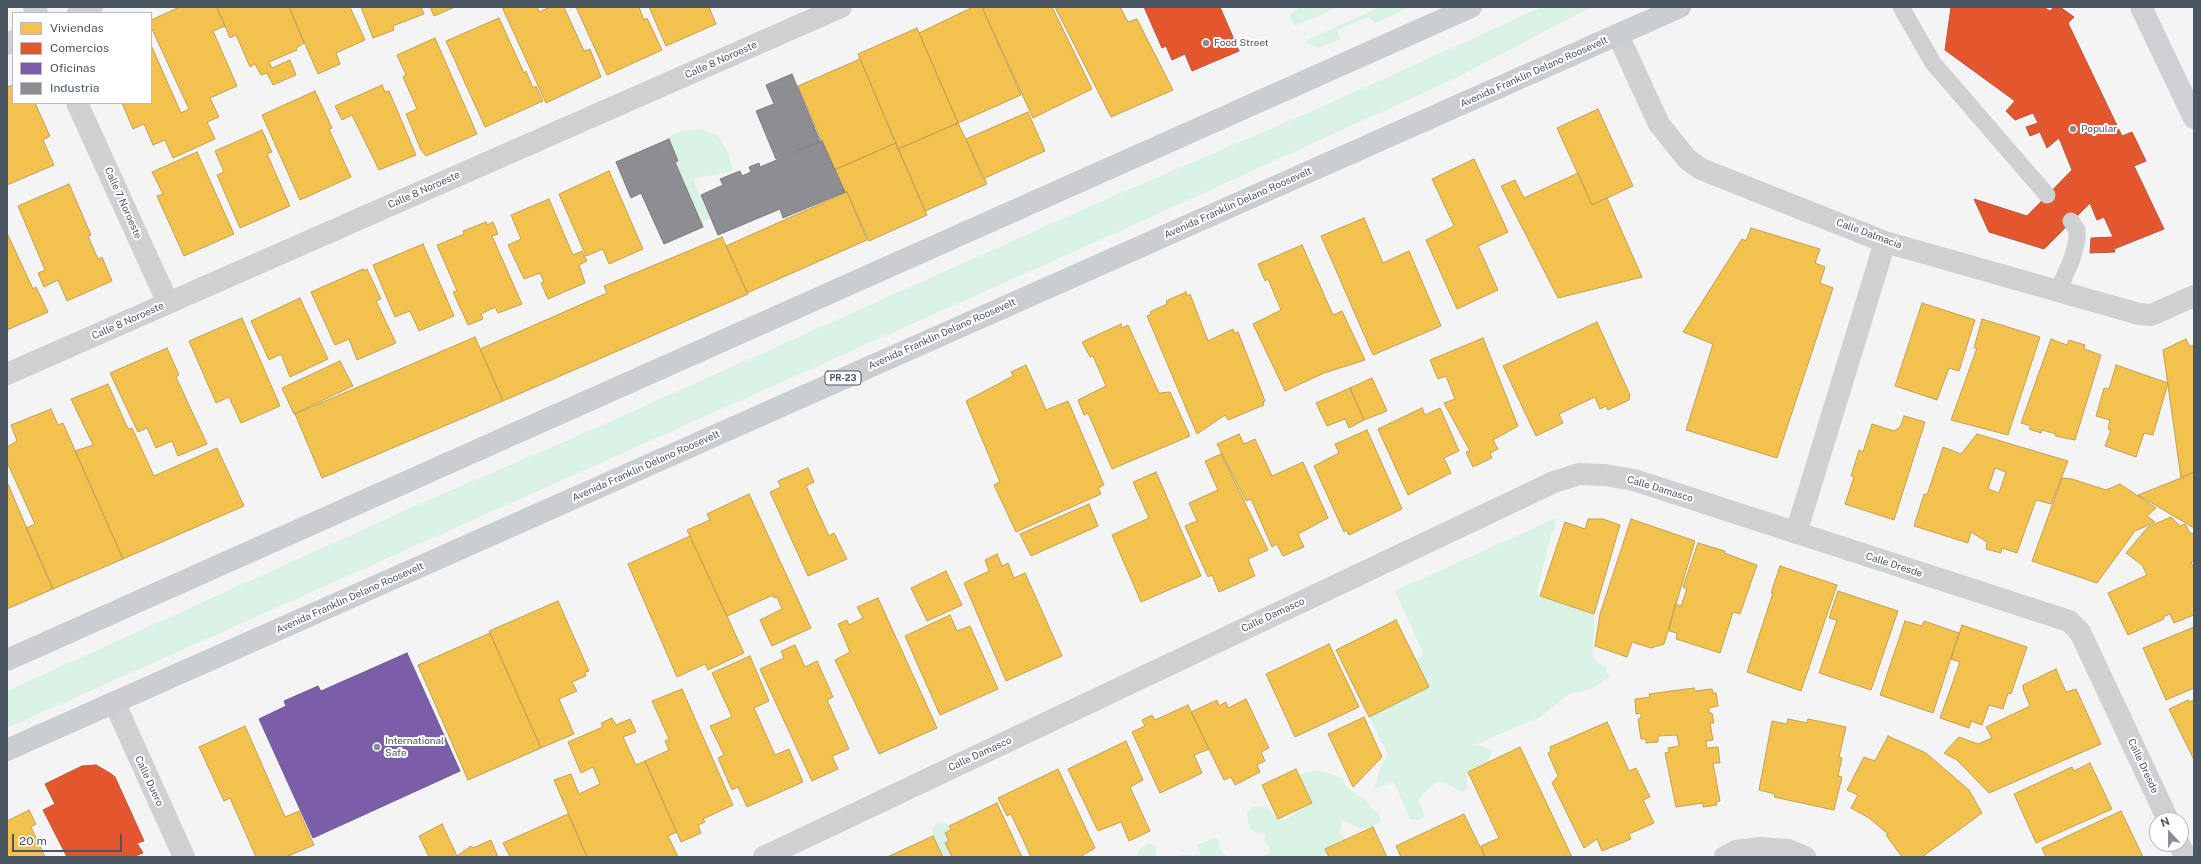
<!DOCTYPE html>
<style>
body{margin:0}
#map{position:relative;width:2201px;height:864px;overflow:hidden;background:#f4f4f4;font-family:"Public Sans",sans-serif}
canvas{display:block}
.frame{position:absolute;inset:0;border:8px solid #4a5661;pointer-events:none}
.legend{position:absolute;left:12px;top:12px;width:140px;height:92px;box-sizing:border-box;background:#fff;border:1px solid #b7bbc0;margin:0;padding:5px 7px;list-style:none;font-size:12px;color:#4a5661}
.legend li{display:flex;align-items:center;gap:8px;height:20px}
.legend b{width:20px;border:1px solid #b7bbc0}
.north{position:absolute;left:2149px;top:812px;width:40px;height:40px;box-sizing:border-box;background:#fff;border:1px solid #b7bbc0;border-radius:50%;rotate:338deg;font-size:11px;font-weight:700;line-height:16px;text-align:center;color:#4a5661}
.north::after{content:'';display:block;margin:auto;width:14px;height:18px;background:#868d94;clip-path:polygon(50% 0,100% 100%,50% 72%,0 100%)}
.scale{position:absolute;left:12px;top:834px;width:110px;height:18px;box-sizing:border-box;border:2px solid #4a5661;border-top:0;padding-left:5px;font-size:12px;line-height:14px;white-space:nowrap;color:#4a5661;-webkit-text-stroke:3px #fff;paint-order:stroke}
</style>
<div id="map">
<canvas width="2201" height="864"></canvas>
<div class="frame"></div>
<ul class="legend">
<li><b style="height:11px;background:#f2c14e"></b>Viviendas</li>
<li><b style="height:11px;background:#e4572e"></b>Comercios</li>
<li><b style="height:11px;background:#7b5ea7"></b>Oficinas</li>
<li><b style="height:11px;background:#8d8d92"></b>Industria</li>
</ul>
<div class="north">N</div>
<div class="scale">20 m</div>
</div>
<script>
const c = document.querySelector('canvas').getContext('2d');
c.lineJoin = 'round';
function fill(path, color) {
  c.fillStyle = color;
  c.fill(path, 'evenodd');
}
function toPath(rows) {
  const path = new Path2D();
  for (const r of rows) {
    path.moveTo(r[0], r[1]);
    for (let i = 2; i < r.length; i += 2) path.lineTo(r[i], r[i + 1]);
  }
  return path;
}
function strokePath(path, color, width, dash) {
  c.strokeStyle = color;
  c.lineWidth = width;
  c.lineCap = dash ? 'butt' : 'round';
  c.setLineDash(dash || []);
  c.stroke(path);
}
function label(font, color, halo, rows, align = 'center') {
  c.font = font + ' "Public Sans",sans-serif';
  c.lineWidth = 4;
  c.setLineDash([]);
  c.textBaseline = 'middle';
  c.strokeStyle = halo;
  c.fillStyle = color;
  for (const [text, x, y, turn = 0] of rows) {
    c.save();
    c.translate(x, y);
    c.rotate((+turn || 0) * Math.PI / 180);
    c.textAlign = isNaN(turn) ? turn : align;
    if (halo) c.strokeText(text, 0, 0);
    c.fillText(text, 0, 0);
    c.restore();
  }
}
const green = toPath([
 [1301,7,1338,7,1295,26,1289,15],
 [1380,7,1409,7,1375,23,1368,17,1337,30,1340,39,1318,48,1306,42,1309,39],
 [1542,7,1591,7,1458,77,1140,222,7,728,7,691,426,501,580,435,1093,205,1317,109],
 [700,129,717,135,727,150,733,171,693,179,710,219,705,220,703,227,657,187,656,146,672,135,682,131],
 [1556,518,1555,529,1552,531,1537,591,1540,597,1594,614,1593,655,1597,662,1606,668,1609,677,1592,689,1569,694,1540,717,1472,746,1481,746,1492,751,1489,761,1468,772,1467,789,1463,792,1443,782,1437,782,1428,789,1418,800,1425,816,1421,820,1410,819,1394,782,1374,789,1381,766,1388,755,1369,717,1415,659,1424,655,1395,591],
 [1315,770,1329,773,1343,779,1347,788,1368,802,1370,807,1379,813,1380,821,1373,827,1361,829,1342,820,1340,833,1345,839,1325,849,1329,857,1258,857,1270,853,1269,847,1264,842,1265,834,1255,832,1249,828,1247,813,1253,807,1260,806,1266,807,1278,819,1285,820,1312,803,1299,775],
 [945,822,951,830,945,833,949,841,945,843,952,857,943,857,933,836,932,828,938,823],
 [1214,838,1218,839,1220,850,1228,857,1174,857,1186,854,1194,856,1201,854,1197,845],
 [1150,843,1156,847,1156,857,1136,857,1139,849]
]);
const homes = toPath([
 [180,7,216,7,225,26,213,31,237,86,210,98,219,117,207,122,215,139,173,158,165,140,153,145,144,124,133,129,122,103,151,103,151,45,181,113,189,109,151,27,151,20,180,7],
 [217,7,289,7,304,43,296,48,297,50,269,62,272,68,290,60,296,75,273,85,267,73,261,75,255,64,250,67,236,35,230,38,217,7],
 [289,7,350,7,365,40,336,53,340,64,318,74,289,7],
 [361,7,421,7,424,14,393,26,394,30,373,38,361,7],
 [430,7,455,7,434,16,430,7],
 [502,7,537,7,539,12,550,7,564,7,584,51,590,49,601,77,546,103,502,7],
 [576,7,639,7,644,20,647,18,662,50,607,75,576,7],
 [649,7,709,7,716,24,666,46,649,7],
 [973,7,982,7,1021,95,958,123,919,33,973,7],
 [982,7,1052,7,1092,89,1033,118,982,7],
 [1055,7,1120,7,1128,22,1137,19,1173,90,1111,117,1055,7],
 [499,18,524,73,526,71,533,88,536,86,543,101,485,127,446,41,499,18],
 [917,28,958,123,898,149,858,54,917,28],
 [435,38,477,134,426,156,421,150,406,114,417,109,403,77,406,75,397,55,435,38],
 [860,59,896,143,834,170,798,86,860,59],
 [13,85,13,103,35,103,50,136,43,140,54,165,7,185,7,87,13,85],
 [382,85,385,92,389,91,416,155,379,170,352,115,342,120,335,106,382,85],
 [315,91,332,128,329,129,351,177,300,200,262,115,315,91],
 [1598,109,1633,186,1592,205,1557,128,1598,109],
 [1028,112,1045,151,983,179,966,139,1028,112],
 [958,123,987,184,925,211,898,149,958,123],
 [262,130,272,152,267,154,290,206,240,228,217,175,224,172,215,151,262,130],
 [896,143,927,215,869,241,847,192,845,193,834,170,896,143],
 [197,152,234,234,184,256,157,196,163,194,152,172,197,152],
 [1474,159,1508,232,1478,246,1498,290,1457,309,1426,240,1454,226,1432,179,1474,159],
 [609,171,643,249,609,264,603,249,586,256,559,194,609,171],
 [1578,173,1592,205,1607,198,1642,277,1558,298,1501,186,1515,180,1524,198,1578,173],
 [69,184,91,235,88,236,98,259,102,257,112,281,67,301,58,280,44,287,38,273,45,270,18,206,69,184],
 [847,192,867,240,747,293,726,246,847,192],
 [549,199,573,255,582,251,587,261,579,265,585,283,548,299,541,283,544,282,540,273,524,279,508,245,521,239,511,215,549,199],
 [1364,218,1383,263,1409,251,1441,326,1373,355,1321,236,1364,218],
 [486,222,487,225,493,222,498,234,492,236,522,304,498,313,495,307,481,314,483,319,468,325,453,292,457,291,437,245,464,234,463,231,486,222],
 [1751,228,1820,249,1815,263,1825,267,1820,283,1833,288,1777,458,1686,430,1713,344,1683,332,1742,239,1746,241,1751,228],
 [7,233,33,289,36,287,48,312,7,330,7,233],
 [722,237,748,294,503,401,480,349,607,293,604,286,722,237],
 [423,244,454,316,419,331,410,311,395,317,373,265,423,244],
 [1302,245,1333,315,1342,311,1365,360,1324,373,1285,391,1253,324,1281,310,1268,279,1265,281,1258,264,1302,245],
 [363,269,364,271,367,269,381,299,376,301,396,343,357,360,349,339,335,345,311,292,363,269],
 [1186,292,1187,296,1190,294,1208,341,1233,329,1234,333,1238,332,1265,401,1263,402,1264,405,1228,420,1225,415,1197,434,1147,316,1151,314,1150,312,1167,304,1166,301,1186,292],
 [300,298,328,359,290,377,281,354,269,360,251,321,300,298],
 [1922,303,1975,320,1959,371,1949,368,1937,400,1895,386,1922,303],
 [242,318,280,406,241,423,229,397,216,403,189,341,242,318],
 [1982,319,2040,337,2008,435,1951,420,1977,348,1974,348,1982,319],
 [1597,322,1630,395,1629,400,1608,410,1606,406,1600,409,1595,397,1559,414,1563,423,1536,436,1503,366,1597,322],
 [1121,324,1122,328,1128,325,1159,393,1170,392,1190,436,1112,469,1088,413,1084,415,1078,400,1106,386,1093,356,1090,357,1082,342,1121,324],
 [475,337,503,401,322,478,295,414,475,337],
 [1483,338,1518,426,1493,440,1498,449,1490,453,1492,458,1473,467,1466,452,1470,451,1444,403,1455,399,1446,376,1438,379,1430,360,1483,338],
 [2051,339,2067,345,2069,340,2085,345,2084,349,2101,355,2075,440,2055,436,2056,434,2042,430,2041,433,2029,429,2031,426,2021,423,2051,339],
 [2186,339,2190,347,2192,345,2194,349,2194,472,2181,478,2163,350,2186,339],
 [167,348,179,375,176,377,207,444,178,456,172,441,156,448,147,428,138,432,110,373,167,348],
 [340,361,353,386,294,414,282,388,340,361],
 [1026,365,1046,410,1068,401,1104,485,1098,488,1101,494,1016,532,994,485,1000,482,966,401,1013,376,1011,372,1026,365],
 [2116,365,2168,383,2153,435,2144,433,2136,457,2105,446,2111,430,2108,429,2110,420,2096,416,2104,388,2109,389,2116,365],
 [1372,378,1387,411,1364,420,1350,388,1372,378],
 [108,384,128,429,132,428,154,476,217,448,244,506,123,559,75,451,93,445,71,399,108,384],
 [1350,388,1364,420,1349,428,1345,419,1327,426,1316,403,1350,388],
 [1422,408,1425,415,1440,408,1459,451,1444,458,1451,473,1408,495,1378,429,1422,408],
 [51,409,58,425,63,423,123,559,53,589,26,528,35,524,7,462,7,447,17,441,11,425,51,409],
 [1904,416,1925,422,1894,520,1845,504,1854,477,1851,476,1859,450,1863,452,1872,424,1894,431,1900,427,1904,416],
 [1367,430,1402,509,1349,535,1346,530,1344,532,1314,466,1339,453,1335,444,1367,430],
 [1239,434,1244,444,1255,439,1272,476,1303,462,1328,518,1298,534,1304,547,1283,556,1277,544,1272,547,1251,499,1246,501,1217,444,1239,434],
 [1977,434,2068,461,2051,504,2036,500,2017,553,2002,548,2001,553,1986,549,1987,542,1971,532,1968,543,1914,526,1924,494,1927,495,1943,447,1961,454,1977,434],
 [1995,468,2006,472,1999,493,1988,489,1995,468],
 [1221,454,1268,550,1248,559,1255,576,1219,592,1212,575,1208,577,1185,526,1197,521,1189,503,1218,490,1205,461,1221,454],
 [808,468,814,482,806,486,829,536,834,533,847,559,808,576,770,492,781,487,778,481,808,468],
 [1156,472,1201,576,1141,602,1112,535,1149,518,1133,482,1156,472],
 [2194,472,2194,528,2138,495,2181,478,2194,472],
 [2062,478,2072,479,2106,490,2120,484,2156,508,2147,516,2155,522,2135,531,2097,583,2032,561,2062,478],
 [7,482,53,589,7,609,7,482],
 [749,494,811,628,772,646,760,620,782,609,777,597,774,598,773,595,727,616,687,530,710,520,707,514,749,494],
 [1089,504,1098,526,1031,556,1020,534,1089,504],
 [2171,517,2180,526,2185,524,2191,534,2194,533,2194,561,2191,562,2194,569,2194,615,2174,623,2170,614,2163,617,2164,619,2128,635,2108,593,2147,575,2142,565,2126,553,2148,527,2171,517],
 [1588,519,1603,519,1620,525,1594,614,1540,596,1565,522,1585,529,1588,519],
 [1631,519,1695,541,1664,644,1651,648,1632,642,1627,657,1595,646,1600,614,1631,519],
 [690,536,744,653,708,670,705,664,677,677,628,564,690,536],
 [1698,543,1725,551,1724,553,1757,565,1740,614,1733,612,1720,653,1676,639,1677,633,1669,631,1675,604,1681,606,1687,589,1683,587,1698,543],
 [997,554,1002,566,1008,563,1014,578,1025,573,1062,656,1006,681,964,583,989,571,985,560,997,554],
 [1780,566,1837,585,1801,691,1747,672,1773,593,1771,593,1780,566],
 [946,571,962,605,927,621,911,588,946,571],
 [1838,591,1898,611,1871,690,1819,673,1837,620,1829,618,1838,591],
 [878,598,937,728,879,754,835,660,850,652,838,624,847,620,849,625,863,618,857,607,878,598],
 [558,601,589,671,585,672,586,676,572,682,577,691,559,699,574,734,541,748,489,631,558,601],
 [950,615,957,631,970,626,998,689,940,715,905,636,950,615],
 [1396,620,1429,687,1369,717,1336,650,1396,620],
 [1905,621,1922,626,1924,621,1959,633,1933,713,1880,695,1905,621],
 [1962,625,2027,647,2011,694,2008,693,2003,709,1989,705,1982,725,1971,721,1969,728,1940,718,1960,662,1951,659,1962,625],
 [2194,627,2194,688,2166,700,2143,648,2194,627],
 [490,633,541,748,468,780,418,665,490,633],
 [1329,644,1359,707,1295,737,1266,674,1329,644],
 [795,645,805,667,817,661,833,697,827,700,849,749,832,756,838,769,812,781,760,669,784,658,781,651,795,645],
 [750,656,769,701,754,708,775,755,789,749,803,782,747,807,738,787,732,790,718,758,724,755,710,726,732,717,712,673,750,656],
 [2056,669,2066,692,2076,689,2101,744,1989,793,1957,760,1944,753,1959,737,1978,744,1992,738,1986,727,2030,706,2023,689,2023,685,2056,669],
 [1694,688,1695,691,1712,689,1713,693,1716,693,1718,706,1709,708,1709,713,1712,713,1714,723,1710,723,1713,740,1706,741,1707,748,1718,747,1720,763,1713,763,1720,801,1716,802,1717,805,1703,807,1703,803,1676,807,1665,753,1669,752,1668,748,1679,746,1677,735,1658,736,1658,742,1646,743,1646,739,1641,739,1638,719,1641,718,1641,713,1636,714,1635,699,1650,697,1649,694,1694,688],
 [682,689,733,805,703,819,705,822,698,825,701,833,681,842,645,761,669,750,665,741,669,739,652,701,682,689],
 [1246,699,1269,748,1261,752,1265,761,1257,765,1260,772,1235,785,1231,777,1224,780,1191,712,1217,700,1219,706,1226,702,1228,708,1246,699],
 [2188,700,2189,702,2194,700,2194,760,2169,709,2188,700],
 [1188,705,1209,749,1194,755,1202,773,1160,793,1132,732,1145,726,1142,720,1152,715,1155,720,1188,705],
 [1364,717,1382,757,1353,787,1328,734,1364,717],
 [612,718,616,725,630,719,636,732,623,737,636,765,645,761,677,832,668,836,678,857,587,857,554,780,571,774,579,794,600,784,593,767,581,773,568,742,603,727,601,723,612,718],
 [1788,719,1807,723,1808,719,1846,727,1839,757,1842,758,1838,776,1842,777,1834,810,1774,797,1775,794,1759,790,1772,721,1787,724,1788,719],
 [1607,722,1629,771,1636,768,1650,797,1643,800,1654,823,1629,834,1631,839,1602,851,1597,839,1584,848,1552,783,1558,776,1548,753,1551,751,1550,747,1607,722],
 [245,726,285,817,299,811,314,845,286,857,256,857,230,798,224,801,199,747,245,726],
 [1888,736,1926,753,1969,790,1982,813,1922,857,1902,857,1886,835,1888,834,1869,818,1851,808,1858,795,1847,790,1864,757,1875,761,1888,736],
 [1126,741,1143,780,1130,787,1150,831,1129,841,1121,822,1098,831,1068,769,1126,741],
 [1520,747,1572,857,1485,857,1481,846,1499,838,1468,772,1520,747],
 [2090,763,2112,809,2036,843,2014,794,2072,767,2074,771,2090,763],
 [1058,769,1095,848,1080,857,1031,857,1011,814,1007,816,998,798,1058,769],
 [1296,769,1312,803,1278,819,1262,785,1296,769],
 [997,803,1022,857,952,857,945,843,949,841,945,833,951,830,949,826,997,803],
 [29,810,36,824,31,827,45,857,7,857,7,821,29,810],
 [2121,811,2143,857,2046,857,2042,848,2121,811],
 [568,814,587,857,510,857,503,843,568,814],
 [1464,814,1485,857,1401,857,1396,846,1464,814],
 [442,824,457,856,471,846,473,848,491,840,498,857,429,857,419,836,442,824],
 [1373,827,1387,857,1329,857,1325,849,1373,827],
 [933,836,943,857,887,857,933,836]
]);
const shops = toPath([
 [1144,7,1220,7,1239,51,1192,71,1185,54,1172,60,1166,46,1162,48,1144,7],
 [1951,7,2043,7,2050,11,2054,7,2060,7,2074,17,2068,23,2122,136,2132,132,2146,161,2134,166,2164,229,2114,249,2115,252,2090,253,2091,238,2113,237,2104,217,2097,220,2090,203,2044,249,1989,232,1974,199,2027,216,2072,170,2059,138,2047,148,2040,132,2030,136,2026,127,2038,123,2033,113,2015,120,2006,111,2015,101,1945,50,1951,7],
 [96,765,110,773,115,777,144,841,137,843,143,853,133,857,67,857,43,810,55,804,45,784,82,766,96,765]
]);
const offices = toPath([
 [407,653,460,771,313,838,259,719,286,706,284,701,318,686,321,691,407,653]
]);
const industry = toPath([
 [792,74,820,141,776,159,756,111,774,104,766,85,792,74],
 [669,139,678,161,675,162,703,227,664,244,641,193,631,198,616,162,669,139],
 [822,141,845,192,783,218,780,209,718,235,701,195,723,185,720,179,740,171,742,176,751,172,749,167,759,163,760,167,822,141]
]);
const service = toPath([
 [1901,7,1933,63,2047,195],
 [2058,291,2072,259,2077,240,2077,230,2071,221]
]);
const minor = toPath([
 [34,7,37,13],
 [78,13,92,7],
 [1618,35,1659,124,1687,159,1701,169,1885,242,2139,314,2151,315,2194,296],
 [7,44,13,41],
 [77,103,168,303],
 [7,374,841,7],
 [1796,533,1885,242],
 [115,704,184,857],
 [2179,844,2186,857],
 [764,857,1554,482,1579,474,1605,475,1634,480,2069,621,2080,632,2168,820],
 [1725,857,1736,851,1760,848,1788,850,1805,857]
]);
const secondary = toPath([
 [2141,7,2194,118]
]);
const primary = toPath([
 [7,660,1471,7],
 [7,750,1680,7]
]);
const markers = [
 [1206,43,4,"#868d94"],
 [2073,129,4,"#868d94"],
 [377,747,4,"#868d94"]
];
const shields = [
 [843,378,36]
];
const shieldNames = [
 ["PR-23",843,378]
];
const poiNames = [
 ["Food Street",1214,43],
 ["Popular",2081,129],
 ["International",385,741],
 ["Safe",385,753]
];
const streetNames = [
 ["Calle 8 Noroeste",721,60,-24],
 ["Avenida Franklin Delano Roosevelt",1534,72,-24],
 ["Calle 8 Noroeste",424,190,-24],
 ["Calle 7 Noroeste",123,203,66],
 ["Avenida Franklin Delano Roosevelt",1238,203,-24],
 ["Calle Dalmacia",1869,234,20],
 ["Calle 8 Noroeste",128,321,-24],
 ["Avenida Franklin Delano Roosevelt",942,334,-24],
 ["Avenida Franklin Delano Roosevelt",646,466,-24],
 ["Calle Damasco",1660,489,17],
 ["Calle Dresde",1894,565,18],
 ["Avenida Franklin Delano Roosevelt",350,598,-24],
 ["Calle Damasco",1273,615,-25],
 ["Calle Damasco",980,754,-25],
 ["Calle Dresde",2143,766,65],
 ["Calle Duero",149,781,65]
];
fill(green, '#d9f2e3');
fill(homes, '#f2c14e');
strokePath(homes, '#c0a154', 1);
fill(shops, '#e4572e');
strokePath(shops, '#b6573d', 1);
fill(offices, '#7b5ea7');
strokePath(offices, '#6c5c92', 1);
fill(industry, '#8d8d92');
strokePath(industry, '#797c83', 1);
strokePath(service, '#ced0d2', 17);
strokePath(minor, '#ced0d2', 22);
strokePath(secondary, '#ced0d4', 22);
strokePath(primary, '#caced1', 22);
for (const [x, y, r, color] of markers) {
  const dot = new Path2D();
  dot.arc(x, y, r, 0, 2 * Math.PI);
  c.fillStyle = color;
  c.fill(dot);
  strokePath(dot, '#fff', 1.5);
}
for (const [x, y, w] of shields) {
  const box = new Path2D();
  box.roundRect(x - w / 2, y - 7, w, 14, 3);
  c.fillStyle = '#fff';
  c.fill(box);
  strokePath(box, '#4a5661', 1);
}
label('bold 9px', '#4a5661', null, shieldNames);
label('10px', '#4a5661', '#fff', poiNames, 'left');
label('10px', '#4a5661', '#fff', streetNames);
</script>
